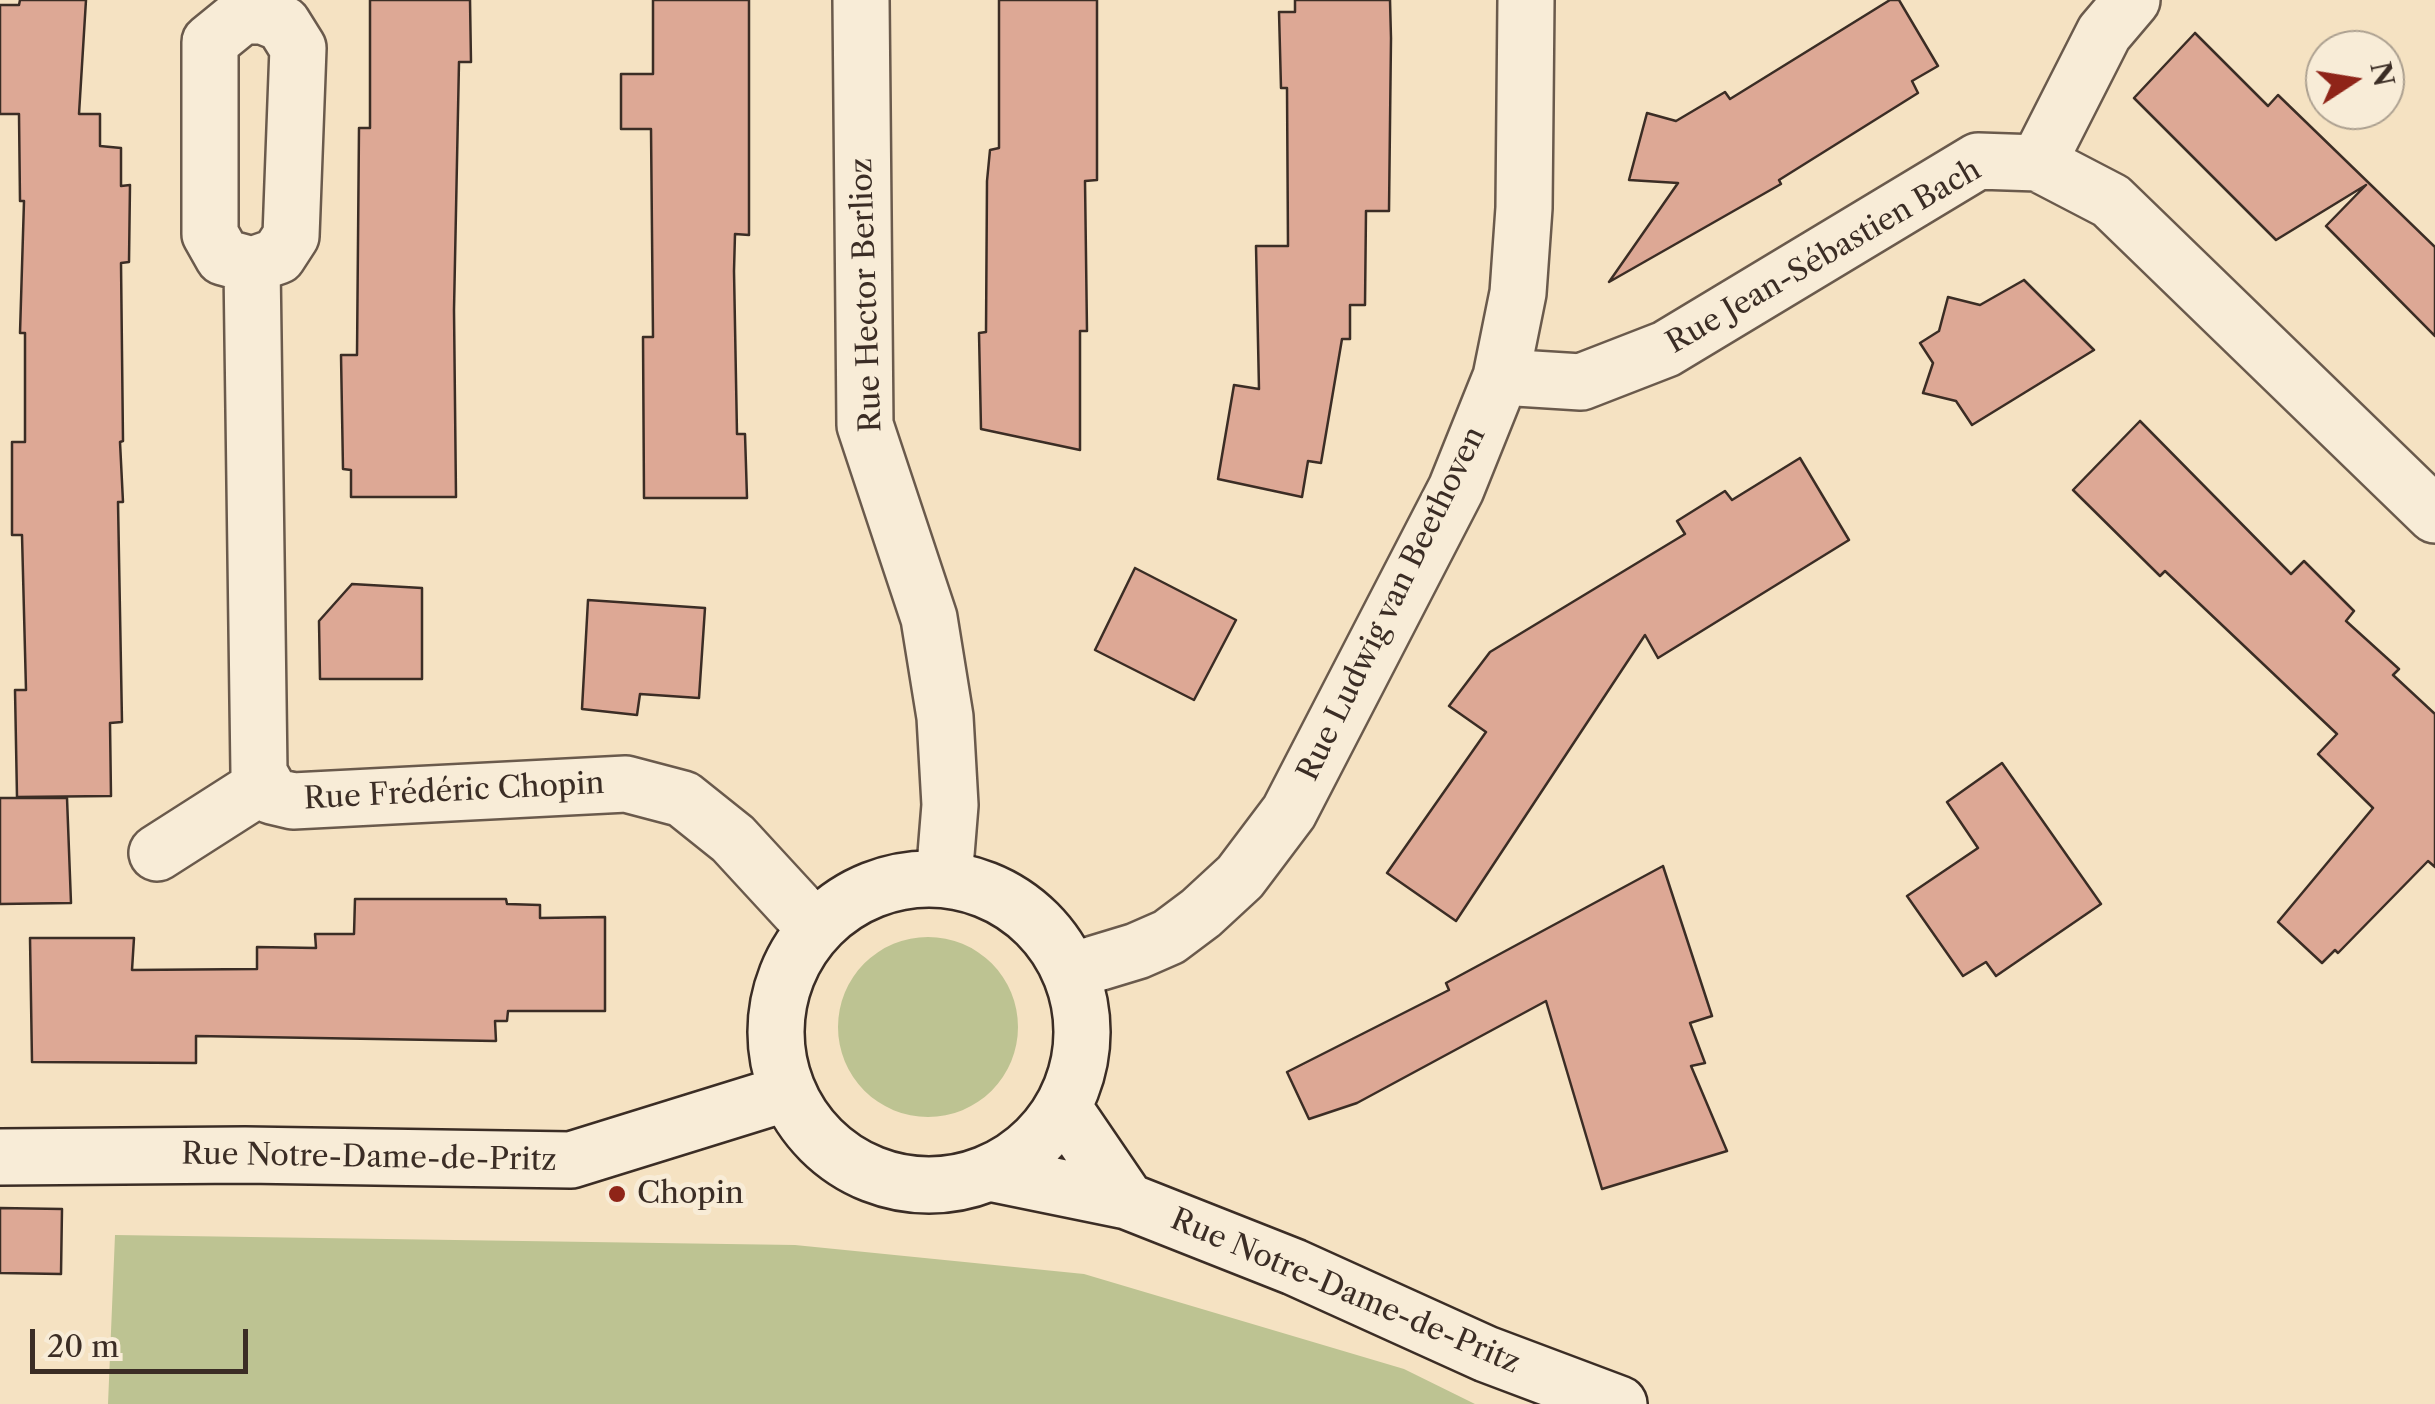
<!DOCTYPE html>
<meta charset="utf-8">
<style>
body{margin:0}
#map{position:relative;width:2435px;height:1404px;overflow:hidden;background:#f5e2c2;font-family:"Libre Caslon Text",serif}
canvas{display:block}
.north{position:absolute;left:2305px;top:30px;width:100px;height:100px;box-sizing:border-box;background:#f8ecd7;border:2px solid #aca090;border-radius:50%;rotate:78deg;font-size:28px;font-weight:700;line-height:40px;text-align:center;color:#3b2d25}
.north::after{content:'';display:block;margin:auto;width:35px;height:45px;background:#8f2418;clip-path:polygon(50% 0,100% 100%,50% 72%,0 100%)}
.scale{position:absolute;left:30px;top:1329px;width:218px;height:45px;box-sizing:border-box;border:5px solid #3b2d25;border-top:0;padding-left:12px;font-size:30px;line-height:35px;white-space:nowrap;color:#3b2d25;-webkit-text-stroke:8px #f8ecd7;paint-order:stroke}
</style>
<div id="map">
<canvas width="2435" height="1404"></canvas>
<div class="north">N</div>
<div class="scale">20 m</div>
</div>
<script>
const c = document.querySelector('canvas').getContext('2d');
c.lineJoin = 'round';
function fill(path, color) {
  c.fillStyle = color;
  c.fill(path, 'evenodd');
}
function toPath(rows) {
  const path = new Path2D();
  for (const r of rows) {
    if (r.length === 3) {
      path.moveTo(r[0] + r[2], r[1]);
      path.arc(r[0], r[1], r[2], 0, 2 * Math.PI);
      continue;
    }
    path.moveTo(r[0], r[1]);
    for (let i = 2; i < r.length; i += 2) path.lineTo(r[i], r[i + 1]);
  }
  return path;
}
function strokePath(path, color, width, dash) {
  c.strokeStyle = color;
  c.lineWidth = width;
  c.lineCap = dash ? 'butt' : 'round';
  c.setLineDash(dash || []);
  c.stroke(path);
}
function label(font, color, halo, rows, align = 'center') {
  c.font = font + ' "Libre Caslon Text",serif';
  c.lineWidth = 10;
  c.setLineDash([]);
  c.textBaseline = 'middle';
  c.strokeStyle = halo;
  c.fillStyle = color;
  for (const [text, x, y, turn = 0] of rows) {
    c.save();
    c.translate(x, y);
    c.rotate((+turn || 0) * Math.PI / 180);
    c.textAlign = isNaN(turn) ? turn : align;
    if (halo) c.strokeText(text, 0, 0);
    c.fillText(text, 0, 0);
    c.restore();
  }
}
const green = toPath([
 [928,1027,90],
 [115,1235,795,1245,1084,1274,1404,1369,1475,1404,108,1404]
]);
const building = toPath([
 [20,0,86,0,79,114,100,114,100,146,121,148,121,186,130,185,129,262,121,263,123,441,120,442,123,502,118,502,122,722,110,723,111,796,17,797,15,690,26,690,22,535,12,535,12,442,25,442,25,333,20,333,24,201,20,201,19,114,0,114,0,5,19,5,20,0],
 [370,0,470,0,471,62,459,62,454,310,456,497,351,497,351,470,343,469,341,355,357,355,359,128,370,128,370,0],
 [653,0,749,0,749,235,735,234,734,271,737,434,745,434,747,498,644,498,643,337,653,337,651,129,621,129,621,74,653,74,653,0],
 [999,0,1097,0,1097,180,1085,181,1087,331,1080,331,1080,450,981,429,979,333,986,332,987,181,990,150,999,148,999,0],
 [1295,0,1390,0,1391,38,1389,211,1366,211,1365,305,1350,305,1350,339,1342,339,1321,463,1308,461,1302,497,1218,479,1234,385,1259,389,1256,246,1288,246,1287,88,1281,88,1279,12,1295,12,1295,0],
 [1890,0,1899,0,1938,66,1912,81,1918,93,1779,180,1781,184,1609,282,1678,183,1629,180,1647,113,1676,121,1725,92,1730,99,1890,0],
 [2195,33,2268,106,2278,95,2435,247,2435,336,2326,226,2366,185,2276,240,2134,98,2195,33],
 [2024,280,2094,350,1972,425,1956,401,1923,393,1933,363,1920,343,1939,331,1948,297,1980,305,2024,280],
 [2140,421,2291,574,2304,561,2354,611,2346,621,2399,669,2393,675,2435,714,2435,867,2428,861,2338,953,2335,950,2322,963,2278,922,2373,808,2318,754,2337,734,2165,571,2160,576,2073,490,2140,421],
 [1800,458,1849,540,1658,658,1645,635,1456,921,1387,873,1486,732,1449,706,1490,652,1685,534,1677,521,1725,491,1732,500,1800,458],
 [1135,568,1236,620,1194,700,1095,650,1135,568],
 [352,584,422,588,422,679,320,679,319,621,352,584],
 [588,600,705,608,699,698,640,694,637,715,582,709,588,600],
 [2002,763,2101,904,1996,976,1986,962,1963,976,1907,896,1978,848,1947,802,2002,763],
 [0,798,67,798,71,903,0,904,0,798],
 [1663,866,1712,1016,1690,1023,1705,1063,1691,1066,1727,1151,1602,1189,1546,1001,1357,1103,1309,1119,1287,1072,1449,990,1446,983,1663,866],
 [355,899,506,899,507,904,540,905,540,918,605,917,605,1011,508,1011,507,1021,495,1021,496,1041,196,1036,196,1063,32,1062,30,938,134,938,132,970,257,969,257,947,316,948,315,934,354,934,355,899],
 [0,1208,62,1209,61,1274,0,1273,0,1208]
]);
const street = toPath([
 [861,0,865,425,929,618,945,717,950,805,944,879],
 [2038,163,2104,33,2132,0],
 [252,265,223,257,210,234,210,42,242,16,263,16,283,24,298,48,291,236,278,256,252,265,259,773,272,796,293,801,626,784,683,799,733,839,815,928],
 [1501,377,1581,382,1666,349,1978,161,2038,163,2111,201,2435,515],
 [157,853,265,784],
 [1071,971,1137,951,1169,937,1201,913,1240,877,1289,812,1456,489,1501,377,1518,293,1524,208,1526,0]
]);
const secondary = toPath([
 [929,1032,153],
 [1063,1107,1127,1201],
 [0,1157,245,1155,571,1160,787,1093],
 [990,1173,1127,1201,1294,1267,1486,1354,1619,1404]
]);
const markers = [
 [617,1194,10,"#8f2418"]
];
const streetNames = [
 ["Rue Jean-Sébastien Bach",1824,257,-30],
 ["Rue Hector Berlioz",867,295,-92],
 ["Rue Ludwig van Beethoven",1392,604,-64],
 ["Rue Frédéric Chopin",454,792,-3],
 ["Rue Notre-Dame-de-Pritz",369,1158,1],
 ["Rue Notre-Dame-de-Pritz",1345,1292,23]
];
const poiNames = [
 ["Chopin",637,1194]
];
fill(green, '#bdc392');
fill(building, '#dda895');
strokePath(building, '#3b2d25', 2.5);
strokePath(street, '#6a5a4c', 60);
strokePath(secondary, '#3b2d25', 60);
strokePath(street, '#f8ecd7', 55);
strokePath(secondary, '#f8ecd7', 55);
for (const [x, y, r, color] of markers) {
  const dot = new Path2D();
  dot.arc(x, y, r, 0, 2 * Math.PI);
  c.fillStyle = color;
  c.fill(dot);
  strokePath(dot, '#f8ecd7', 4);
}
label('30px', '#3b2d25', '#f8ecd7', streetNames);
label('30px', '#3b2d25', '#f8ecd7', poiNames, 'left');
</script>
